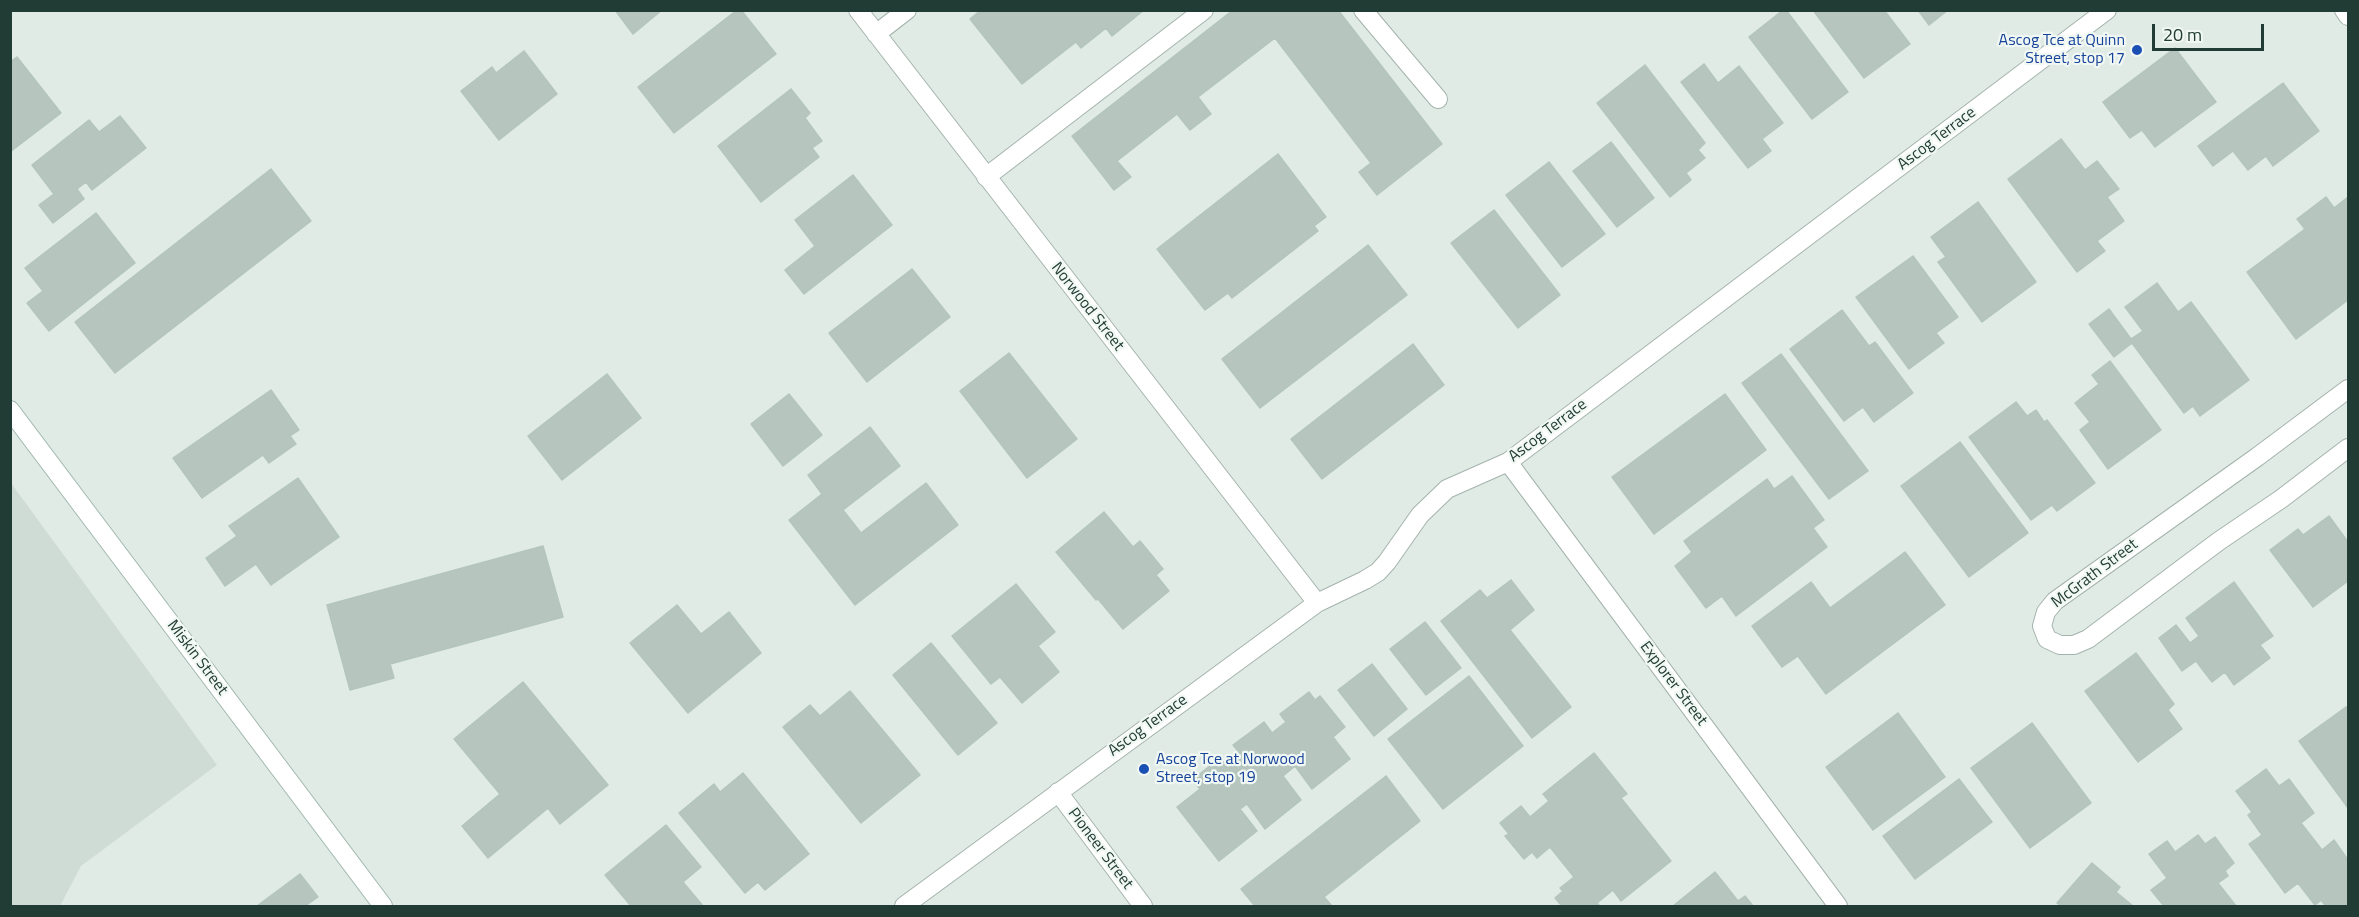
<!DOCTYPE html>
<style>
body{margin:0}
#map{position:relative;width:2359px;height:917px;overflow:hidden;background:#e1ebe6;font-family:"Titillium Web",sans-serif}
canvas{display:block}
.frame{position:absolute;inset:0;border:12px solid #213c34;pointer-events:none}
.scale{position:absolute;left:2152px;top:24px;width:112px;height:27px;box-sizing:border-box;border:3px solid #213c34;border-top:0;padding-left:8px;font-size:18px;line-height:21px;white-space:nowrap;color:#213c34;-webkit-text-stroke:4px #f1f8f4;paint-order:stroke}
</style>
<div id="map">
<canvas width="2359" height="917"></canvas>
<div class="frame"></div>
<div class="scale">20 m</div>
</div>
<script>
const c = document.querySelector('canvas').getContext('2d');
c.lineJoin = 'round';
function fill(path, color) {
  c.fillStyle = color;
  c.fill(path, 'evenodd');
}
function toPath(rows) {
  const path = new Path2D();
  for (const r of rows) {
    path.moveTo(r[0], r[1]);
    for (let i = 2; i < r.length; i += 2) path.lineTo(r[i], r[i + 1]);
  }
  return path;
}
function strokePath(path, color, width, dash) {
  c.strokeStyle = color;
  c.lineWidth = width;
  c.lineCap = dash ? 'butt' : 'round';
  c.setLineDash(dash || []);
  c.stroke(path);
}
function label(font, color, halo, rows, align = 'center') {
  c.font = font + ' "Titillium Web",sans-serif';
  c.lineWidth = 4.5;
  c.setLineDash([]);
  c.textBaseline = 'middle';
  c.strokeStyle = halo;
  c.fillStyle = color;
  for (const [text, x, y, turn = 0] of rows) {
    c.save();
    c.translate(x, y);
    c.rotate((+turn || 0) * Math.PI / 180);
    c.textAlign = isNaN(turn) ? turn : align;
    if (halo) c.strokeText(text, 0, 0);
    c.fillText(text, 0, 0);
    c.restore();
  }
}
const built = toPath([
 [11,483,217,765,81,866,60,906,11,906]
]);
const building = toPath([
 [615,10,662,10,633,34,615,10],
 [737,10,741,10,776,54,674,133,638,87,737,10],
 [981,10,1144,10,1112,36,1106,28,1081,48,1076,42,1022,84,970,19,981,10],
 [1233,10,1338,10,1442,144,1377,195,1359,172,1371,163,1275,38,1198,97,1211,114,1190,130,1177,114,1117,161,1131,177,1114,190,1072,136,1233,10],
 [1783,10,1786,10,1848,92,1812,119,1749,37,1783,10],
 [1813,10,1884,10,1910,44,1864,78,1813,10],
 [1918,10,1948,10,1929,25,1918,10],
 [2175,48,2216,102,2155,147,2142,130,2130,138,2103,102,2175,48],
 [524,51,557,94,499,140,461,91,492,67,496,73,524,51],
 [17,57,61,113,10,152,10,62,17,57],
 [1704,64,1718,83,1739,66,1783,123,1762,139,1771,151,1748,168,1681,82,1704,64],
 [1645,65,1705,143,1698,150,1705,158,1686,173,1691,180,1670,197,1597,103,1645,65],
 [2283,83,2319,131,2273,166,2266,156,2248,170,2233,151,2213,166,2198,146,2283,83],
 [791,89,810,113,805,118,822,141,812,148,819,157,761,202,718,146,791,89],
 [120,116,146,148,92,190,86,182,77,189,84,199,53,223,39,205,54,194,32,165,89,120,99,132,120,116],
 [2061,139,2085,170,2097,161,2119,189,2107,197,2124,221,2097,241,2105,251,2077,272,2008,179,2061,139],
 [1611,142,1654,198,1617,227,1573,171,1611,142],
 [1278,154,1326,217,1314,226,1318,231,1232,298,1228,293,1205,310,1157,249,1278,154],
 [1549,162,1605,234,1562,267,1506,195,1549,162],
 [271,169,311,221,115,373,75,322,271,169],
 [853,175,892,225,804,294,785,270,815,246,795,220,853,175],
 [2326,197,2334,208,2348,197,2348,300,2296,339,2247,272,2305,229,2297,219,2326,197],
 [1978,202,2036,282,1982,322,1938,262,1946,257,1931,237,1978,202],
 [1494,210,1560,295,1518,328,1451,243,1494,210],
 [96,213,135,263,49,331,27,303,43,291,25,268,96,213],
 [1368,245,1407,295,1260,408,1222,359,1368,245],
 [1913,256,1958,317,1936,333,1944,343,1909,369,1856,297,1913,256],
 [912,269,950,317,867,382,829,333,912,269],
 [2157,283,2178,312,2191,302,2249,380,2200,416,2193,406,2184,413,2132,343,2114,357,2089,324,2109,309,2131,339,2143,331,2125,307,2157,283],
 [1842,310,1869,346,1875,342,1913,393,1874,422,1863,407,1844,421,1790,349,1842,310],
 [1413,344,1444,385,1322,479,1291,439,1413,344],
 [1009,353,1077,439,1027,478,960,391,1009,353],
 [1781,354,1868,471,1829,499,1742,383,1781,354],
 [2110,361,2161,430,2108,469,2080,430,2090,422,2075,403,2099,384,2092,375,2110,361],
 [607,374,641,418,562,480,528,436,607,374],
 [271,390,299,430,290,436,296,444,269,463,263,455,202,498,173,458,271,390],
 [789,394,822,435,783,466,751,424,789,394],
 [1725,394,1766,450,1654,534,1612,477,1725,394],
 [2016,402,2027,416,2036,410,2044,422,2047,420,2095,483,2057,511,2052,505,2031,520,1969,437,2016,402],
 [870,427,900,466,843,510,861,533,926,483,958,525,855,605,789,520,822,494,808,475,870,427],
 [1960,442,2028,533,1969,577,1901,486,1960,442],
 [1792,476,1824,520,1813,528,1827,547,1736,616,1722,596,1706,608,1675,566,1692,552,1684,541,1767,479,1774,489,1792,476],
 [298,478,339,537,271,585,256,564,225,586,206,558,237,536,229,526,298,478],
 [1104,512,1133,547,1140,541,1163,569,1156,575,1169,591,1123,629,1098,599,1096,600,1056,552,1104,512],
 [2329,516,2348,542,2348,581,2313,607,2270,550,2298,529,2303,535,2329,516],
 [543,546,563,617,390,664,394,678,350,690,327,605,543,546],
 [1905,552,1945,605,1826,694,1798,656,1782,667,1752,626,1811,582,1830,608,1905,552],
 [1511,580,1534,610,1510,630,1571,707,1532,738,1441,621,1480,590,1487,598,1511,580],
 [2234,582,2273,636,2260,645,2270,658,2234,685,2225,672,2212,682,2196,661,2182,671,2159,638,2176,625,2190,643,2199,636,2186,618,2234,582],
 [1016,584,1055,632,1038,646,1059,672,1022,703,1000,677,991,684,952,636,1016,584],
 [677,605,701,634,729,612,761,653,688,713,630,643,677,605],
 [1425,622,1461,668,1426,695,1390,649,1425,622],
 [931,643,997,723,958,755,893,675,931,643],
 [2136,653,2174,704,2168,710,2182,729,2138,762,2085,691,2136,653],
 [1372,664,1407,709,1374,736,1338,690,1372,664],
 [1469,676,1523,746,1443,809,1388,739,1469,676],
 [523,682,608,785,560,824,548,808,488,858,462,826,500,794,454,739,523,682],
 [850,691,920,775,861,823,783,727,810,705,820,716,850,691],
 [1309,692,1315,700,1320,696,1345,727,1333,737,1350,759,1312,789,1295,766,1283,776,1301,800,1265,829,1247,804,1240,809,1257,831,1219,861,1177,807,1200,789,1192,780,1220,758,1228,768,1242,756,1233,745,1264,722,1272,733,1286,722,1280,714,1309,692],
 [2346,707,2348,710,2348,808,2299,741,2346,707],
 [1898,713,1945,777,1873,830,1826,767,1898,713],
 [2032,723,2091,803,2030,848,1971,768,2032,723],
 [1594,753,1627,794,1621,798,1671,861,1621,901,1613,890,1597,903,1600,906,1562,906,1555,898,1563,891,1560,888,1574,877,1550,847,1537,858,1532,852,1524,859,1505,836,1509,834,1500,823,1521,806,1530,817,1549,801,1543,794,1594,753],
 [2266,769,2279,786,2289,779,2314,813,2301,823,2322,850,2334,840,2348,860,2348,906,2326,906,2321,900,2315,905,2298,883,2285,893,2249,844,2262,835,2248,815,2252,812,2236,791,2266,769],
 [743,773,809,854,765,890,758,882,745,893,679,813,714,784,720,792,743,773],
 [1386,776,1420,821,1324,897,1332,906,1255,906,1241,889,1386,776],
 [1959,779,1992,822,1915,879,1883,836,1959,779],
 [666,825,701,867,683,882,703,906,631,906,605,875,666,825],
 [2198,835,2205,844,2215,837,2234,863,2225,871,2228,876,2218,883,2236,906,2164,906,2151,890,2167,878,2149,854,2167,841,2175,852,2198,835],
 [2092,863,2120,887,2116,892,2133,906,2061,906,2057,903,2092,863],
 [1715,872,1738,901,1745,896,1753,906,1673,906,1715,872],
 [300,874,318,897,305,906,257,906,300,874]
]);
const service = toPath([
 [1363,10,1438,99],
 [986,177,1204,10]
]);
const minor = toPath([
 [858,10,1317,603],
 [2344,10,2348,16],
 [876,34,907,10],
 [2348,389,2257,457,2055,601,2046,612,2042,626,2047,639,2060,645,2074,645,2088,639,2219,541,2281,499,2348,448],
 [1508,462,1838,906],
 [1058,792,1143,906],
 [904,906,1317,603,1365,580,1378,572,1387,562,1420,515,1447,489,1508,462,2107,10]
]);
const secondary = toPath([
 [10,410,383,906]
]);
const markers = [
 [2137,50,6,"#1a4fb4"],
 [1144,769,6,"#1a4fb4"]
];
const transitNames = [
 ["Ascog Tce at Quinn",2125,41],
 ["Street, stop 17",2125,59],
 ["Ascog Tce at Norwood",1156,760,"left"],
 ["Street, stop 19",1156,778,"left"]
];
const streetNames = [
 ["Ascog Terrace",1937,139,-37],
 ["Norwood Street",1087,307,52],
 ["Ascog Terrace",1548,431,-37],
 ["McGrath Street",2095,574,-37],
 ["Miskin Street",197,658,53],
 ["Explorer Street",1673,684,53],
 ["Ascog Terrace",1148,726,-36],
 ["Pioneer Street",1100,849,53]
];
fill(built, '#cfdbd5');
fill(building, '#b6c6bf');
strokePath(building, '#b3c5bd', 1.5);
strokePath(service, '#a4b3ad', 20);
strokePath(minor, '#a4b3ad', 20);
strokePath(secondary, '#9fb7ae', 20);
strokePath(service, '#fff', 18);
strokePath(minor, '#fff', 18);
strokePath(secondary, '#fff', 18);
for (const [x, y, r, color] of markers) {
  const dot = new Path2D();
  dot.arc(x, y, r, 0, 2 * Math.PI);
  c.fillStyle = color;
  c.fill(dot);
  strokePath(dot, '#f1f8f4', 2);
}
label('16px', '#164399', '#f1f8f4', transitNames, 'right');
label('16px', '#213c34', '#f1f8f4', streetNames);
</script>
